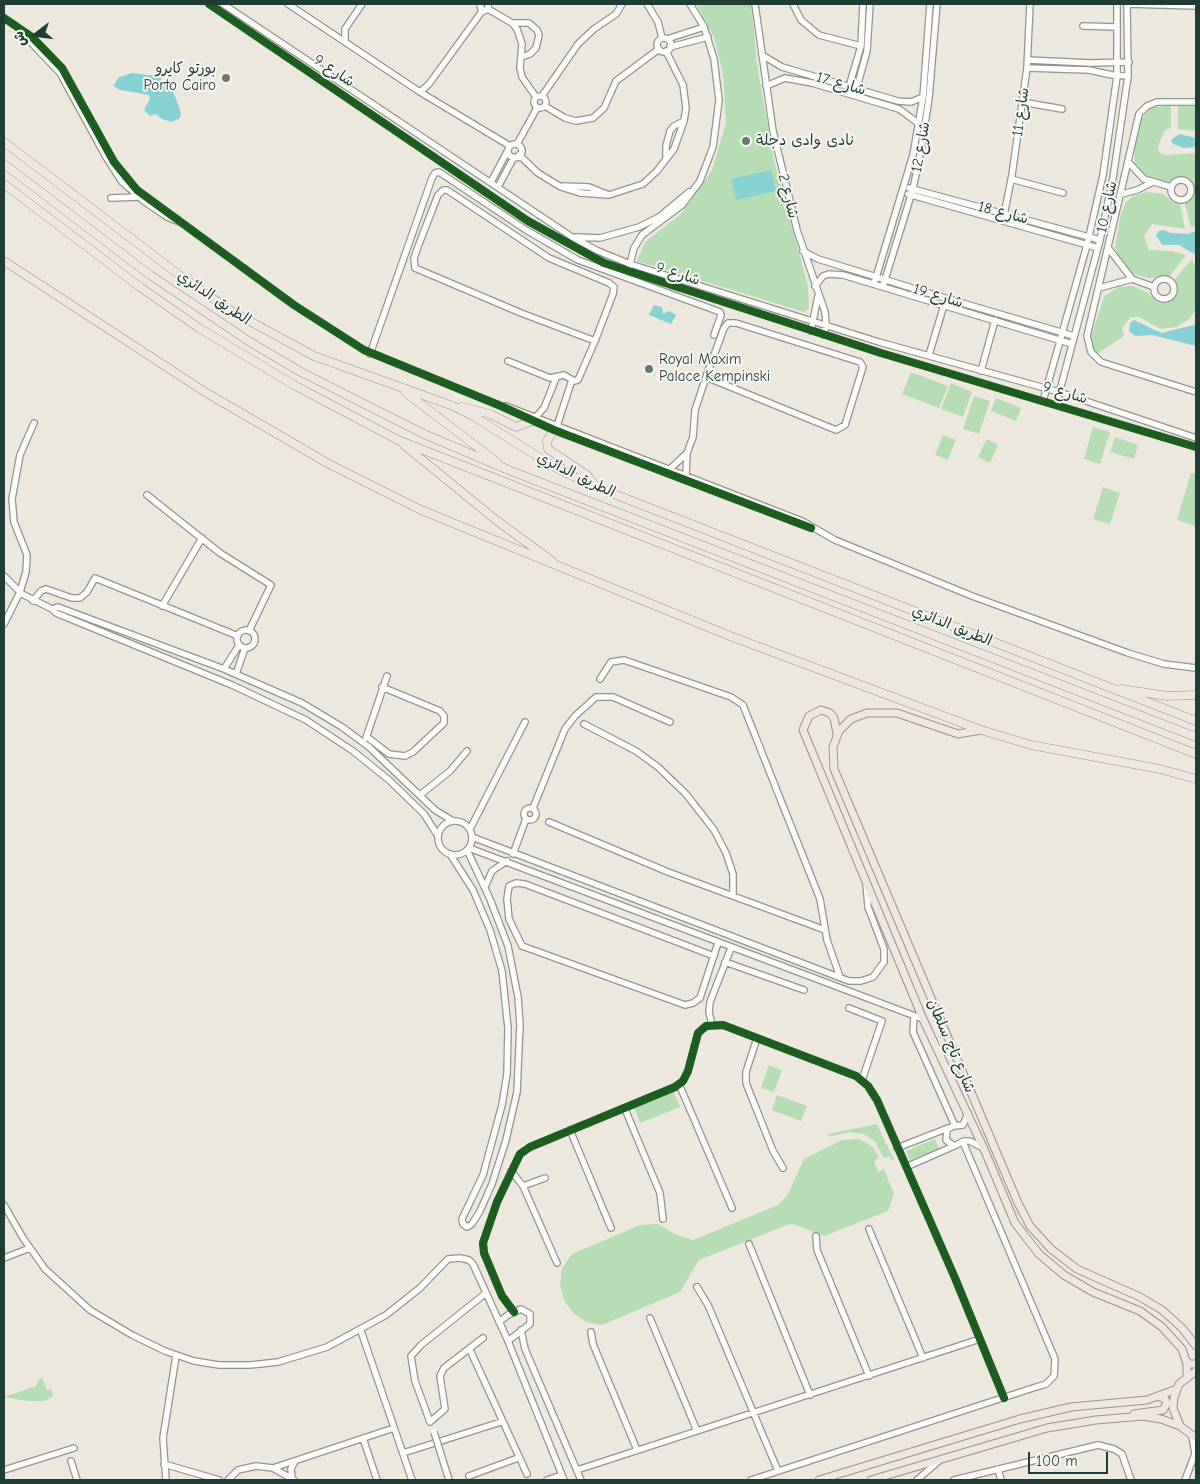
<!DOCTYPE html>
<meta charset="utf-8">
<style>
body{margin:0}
#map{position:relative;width:1200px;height:1484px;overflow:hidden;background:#ede8de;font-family:"Comic Neue","Playpen Sans Arabic",sans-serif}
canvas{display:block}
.frame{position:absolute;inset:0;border:5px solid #1f3d34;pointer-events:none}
.north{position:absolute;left:10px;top:10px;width:50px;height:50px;-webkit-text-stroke:4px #f6f6f2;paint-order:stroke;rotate:255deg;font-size:14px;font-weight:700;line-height:20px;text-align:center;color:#1f3d34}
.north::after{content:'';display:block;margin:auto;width:18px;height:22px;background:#1f3d34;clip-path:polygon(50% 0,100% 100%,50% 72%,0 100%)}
.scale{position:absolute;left:1028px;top:1452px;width:80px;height:22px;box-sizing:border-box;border:2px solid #1f3d34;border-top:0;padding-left:6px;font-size:15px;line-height:18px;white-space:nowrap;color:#1f3d34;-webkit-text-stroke:4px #f6f6f2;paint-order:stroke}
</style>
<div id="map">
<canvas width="1200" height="1484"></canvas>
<div class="frame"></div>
<div class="north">ش</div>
<div class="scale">100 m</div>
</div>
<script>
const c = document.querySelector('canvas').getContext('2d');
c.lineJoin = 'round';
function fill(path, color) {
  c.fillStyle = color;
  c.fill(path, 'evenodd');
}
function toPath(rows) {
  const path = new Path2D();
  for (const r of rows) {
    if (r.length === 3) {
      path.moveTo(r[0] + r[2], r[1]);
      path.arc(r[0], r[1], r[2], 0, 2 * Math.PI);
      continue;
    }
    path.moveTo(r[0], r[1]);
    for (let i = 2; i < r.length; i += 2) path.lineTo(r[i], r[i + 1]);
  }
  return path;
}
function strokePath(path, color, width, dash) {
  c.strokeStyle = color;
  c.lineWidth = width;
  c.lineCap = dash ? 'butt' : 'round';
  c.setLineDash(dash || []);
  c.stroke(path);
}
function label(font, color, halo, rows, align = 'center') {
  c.font = font + ' "Comic Neue","Playpen Sans Arabic",sans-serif';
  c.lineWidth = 4;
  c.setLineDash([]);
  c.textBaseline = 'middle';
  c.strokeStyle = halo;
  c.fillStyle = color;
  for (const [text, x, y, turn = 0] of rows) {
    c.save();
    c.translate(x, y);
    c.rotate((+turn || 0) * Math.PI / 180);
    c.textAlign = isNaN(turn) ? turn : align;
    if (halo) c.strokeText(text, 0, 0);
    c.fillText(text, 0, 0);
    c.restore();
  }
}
const green = toPath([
 [696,4,751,4,758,71,774,160,808,286,809,309,804,312,637,261,645,242,681,214,712,170,726,123,723,74,714,37],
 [1178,104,1196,104,1196,131,1178,129],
 [1171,105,1171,128,1165,130,1158,146,1159,152,1165,155,1196,153,1196,226,1191,228,1185,204,1193,196,1192,183,1181,176,1163,184,1147,178,1135,167,1134,149,1138,124,1150,108],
 [1147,192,1163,194,1174,203,1180,204,1185,229,1152,224,1144,236,1149,250,1172,251,1186,255,1169,277,1148,278,1133,274,1126,269,1115,248,1121,213,1126,202,1133,196],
 [1192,259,1196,269,1196,310,1188,320,1176,327,1161,329,1139,317,1131,317,1122,328,1124,336,1095,355,1090,340,1104,297,1118,287,1133,286,1148,293,1158,303,1167,303,1176,296,1178,288,1174,280],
 [911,372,948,386,939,408,902,394],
 [951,383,972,392,963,417,941,409],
 [974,396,990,401,979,434,963,429],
 [996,398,1021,408,1016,421,991,411],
 [1093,427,1110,432,1100,464,1084,459],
 [943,435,956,440,948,460,935,455],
 [1115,437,1138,445,1134,459,1110,452],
 [987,439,998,445,990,463,978,457],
 [1191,473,1196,474,1196,526,1177,520],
 [1103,487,1120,493,1110,524,1093,519],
 [769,1065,782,1070,774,1092,761,1088],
 [673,1091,680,1107,640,1123,634,1107],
 [777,1095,807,1106,801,1121,772,1110],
 [877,1124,894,1160,892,1160,889,1156,884,1158,875,1142,864,1134,849,1132,829,1137,828,1134],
 [859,1139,873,1147,879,1158,874,1161,878,1172,884,1169,894,1194,888,1211,824,1236,793,1224,787,1225,699,1260,680,1292,602,1325,586,1322,573,1313,564,1300,560,1284,562,1268,572,1254,640,1225,658,1224,675,1234,693,1240,778,1205,788,1194,804,1159,842,1140],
 [935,1139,939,1149,910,1160,906,1151],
 [40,1378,42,1378,47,1390,51,1389,53,1396,45,1401,27,1401,4,1397,36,1386]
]);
const water = toPath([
 [132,73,157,76,165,82,171,87,178,104,181,113,180,118,172,122,162,119,156,114,150,116,144,110,150,99,149,95,120,90,113,86,119,77],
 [1179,134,1196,138,1196,147,1184,148,1173,144,1171,140],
 [771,170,776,191,736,200,731,179],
 [1164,230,1171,233,1188,234,1196,231,1196,255,1179,245,1162,245,1156,235,1159,231],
 [654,305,662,307,663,314,669,311,676,315,671,324,649,315],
 [1134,320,1161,333,1194,325,1196,322,1196,346,1152,335,1135,336,1129,331,1130,323]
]);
const minor = toPath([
 [209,4,528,221,604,263,881,353,1196,447],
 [223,4,572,237,598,251,630,264,879,342,1059,392,1196,438],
 [288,4,420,92,510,146],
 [480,4,481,9,484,11,488,9,488,4],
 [647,4,658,22,662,38],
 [755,4,773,131,797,230,825,312,826,324,824,335],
 [793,4,801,20,819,35,861,46],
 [1127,4,1196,6],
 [488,9,512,23,517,29,522,44,520,68,522,77,536,97],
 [4,18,32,37,62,68,114,162,137,190,294,305,364,350,501,406,554,430,811,528],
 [512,23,529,23,537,30,539,35,536,48,530,54,521,57],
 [1083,26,1117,27],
 [21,32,60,73,106,157,122,182,145,202,167,217,177,221],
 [664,45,7],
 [667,39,704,27],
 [345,41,345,29,362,4],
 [670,47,708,37],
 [762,55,782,67,898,101,911,102,923,97],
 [1028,60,1090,63,1129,62],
 [1027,68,1089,70,1112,75,1128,76],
 [766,86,785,78,812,83,899,109,918,123],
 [848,90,861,46,863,4],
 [856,91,867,51,870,4],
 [420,92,429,84,483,10],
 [540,102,6],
 [542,96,578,44,594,29,616,14,622,4],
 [1022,102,1062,109],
 [1196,102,1157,102,1147,106,1139,114,1087,336,1091,352,1101,362,1196,392],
 [545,106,565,118,576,121,593,118,604,108,616,81,659,49],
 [517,144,537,108],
 [515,151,7],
 [519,155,538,173,561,187,580,193,609,195,643,184,657,171,674,149,684,121,686,108,683,85,666,51],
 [666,159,666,146,670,131,674,126,684,121],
 [1129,163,1144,179,1171,187],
 [1011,179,1063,193],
 [1181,190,10],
 [491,182,508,150],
 [563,186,589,187,609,195],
 [498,187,514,157],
 [909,188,1100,240],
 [908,194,1098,248],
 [1122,194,1137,190,1151,183],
 [111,198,138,197],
 [1003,220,1012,175,1027,68,1030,4],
 [576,237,600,238,639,227,659,217,689,192],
 [1109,249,1132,279,1154,287],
 [803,251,818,259,925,292,1074,336],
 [629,268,634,248,642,235,682,205,700,181,713,147,719,100,714,59,704,27,690,4],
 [1164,289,10],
 [874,284,913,155,923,97,930,4],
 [815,286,823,276,829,274,843,275,1072,344],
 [883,286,913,189,921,150,929,98,937,4],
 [1099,288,1132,279],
 [811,331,818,296],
 [370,354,432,178,435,173,439,172,526,230,578,260,720,312,721,315,714,335],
 [929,355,944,305],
 [508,361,550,378,564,375,574,381,578,380,595,341,613,294,614,287,609,283,549,258,447,190,443,190,438,195,419,244,414,258,415,268,521,313,595,341],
 [981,371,995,320],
 [1043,401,1087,245,1103,175,1117,76,1117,4],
 [1056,405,1100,240,1113,178,1128,76,1127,4],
 [506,406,802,521,835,540,972,596,1128,653,1164,664,1196,668],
 [533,420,544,408,556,378],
 [556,429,572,380],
 [669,470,687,453],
 [686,475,687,453,693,437,695,410,706,377,724,328,728,323,736,323,860,362,863,367,845,425,836,430,706,377],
 [147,495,220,553,271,585,249,631],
 [4,576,22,594,52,609,56,613,232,685,306,720,353,751,389,780,424,814,438,836],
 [33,601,41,591,46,589,72,598,80,598,87,592,95,578,238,636],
 [162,606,202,538],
 [52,609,58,607,224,669,302,703,342,727,369,747,435,810,453,821],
 [4,624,20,592,26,572,27,555,14,522,12,499,20,455,34,423],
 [246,639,9],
 [224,669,239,645],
 [236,674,245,648],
 [600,679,611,662,624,660,731,697,743,705,820,899,827,940,840,977],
 [584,724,636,751,658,767,686,794,714,830,726,853,733,874,733,895],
 [367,737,389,754,405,756,413,752,444,723,444,716,440,711,382,687],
 [366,738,387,676],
 [420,795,450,771,467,751],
 [530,814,6],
 [533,808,565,729,575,716,596,697,613,697,670,722],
 [455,838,17],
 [549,822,668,872,825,930],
 [470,829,525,722],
 [472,837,849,981,861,981,873,977,884,962,884,949,868,907,866,883],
 [469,848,923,1019],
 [450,854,473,890,490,930,502,971,508,1028,507,1074,502,1105,483,1175,462,1219,463,1224,467,1227,472,1224,480,1211,492,1184,506,1140,517,1092,520,1025,518,997,508,946,490,899,467,850],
 [513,854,526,819],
 [485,887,492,871,507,861],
 [714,956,525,884,516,883,509,886,507,899,509,919,522,946,685,1005,693,1003,700,998,718,943],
 [725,962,804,990],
 [849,1008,882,1021,862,1080],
 [914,1016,913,1032,955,1126],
 [712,1025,709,1012,710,1002,731,948],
 [757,1038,746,1072,746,1083,773,1151,783,1168],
 [679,1084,732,1208],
 [625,1109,660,1193,663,1219],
 [968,1113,963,1125,953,1126,947,1130,946,1140,954,1146,964,1141,970,1141,983,1148],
 [570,1130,611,1228],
 [897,1148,948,1128],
 [906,1167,954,1146],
 [511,1171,523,1186,557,1263],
 [523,1186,545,1178],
 [4,1205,23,1238,45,1269,90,1310,132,1335,165,1351,194,1361,219,1365,250,1365,278,1362,327,1347,386,1315,420,1288,448,1259,460,1258,469,1260,473,1264,508,1341,564,1480],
 [869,1229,923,1358],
 [816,1236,817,1250,869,1376],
 [749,1244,810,1395],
 [4,1258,30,1248],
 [697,1287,708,1305,778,1471],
 [514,1312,502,1296,484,1253,483,1243,497,1202,520,1154,530,1147,675,1087,683,1081,688,1071,698,1033,706,1026,723,1025,856,1076,868,1086,877,1100,955,1278,1004,1398],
 [650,1318,697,1431],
 [499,1322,508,1315,521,1309,530,1314,530,1324,508,1341],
 [521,1330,525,1349,581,1480],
 [361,1331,412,1480],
 [591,1332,593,1344,637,1450],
 [483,1338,444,1368,440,1376,445,1409,430,1422,415,1381,411,1356,421,1345,486,1293],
 [470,1350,527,1474],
 [363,1438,377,1480],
 [440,1451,449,1480],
 [403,1453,501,1422],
 [71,1461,77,1480],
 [164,1464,219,1480],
 [273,1468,394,1428],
 [998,1469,1001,1480],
 [4,1470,74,1448],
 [577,1470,980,1339],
 [469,1476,518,1458],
 [292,1478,291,1469,295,1461],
 [166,1480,163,1438,176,1356],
 [228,1480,238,1470,256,1466,273,1468,294,1480],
 [547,1480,562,1475],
 [751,1480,1033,1388,1046,1384,1054,1376,1055,1359,963,1142],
 [917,1480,940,1460],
 [954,1480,1098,1445,1114,1449,1122,1454,1131,1480],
 [1185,1480,1195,1454,1192,1436]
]);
const major = toPath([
 [981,730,958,734,897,713,867,713,851,719,839,731,833,747,834,769,1018,1203,1030,1226,1051,1249,1077,1269,1140,1297,1162,1310,1182,1328,1196,1346],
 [837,734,834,718,830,713,821,710,809,716,803,730,923,1019,984,1149,1015,1223,1039,1254,1064,1275,1093,1292,1140,1311,1162,1327,1182,1349,1187,1364,1187,1376],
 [1186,1361,1190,1364,1196,1364],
 [1196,1371,1179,1384,1174,1398,1173,1408,1180,1426,1196,1438],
 [1134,1414,1163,1410,1167,1403,1165,1399,1160,1397],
 [819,1480,1020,1419,1071,1407,1147,1400,1177,1389],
 [871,1480,1047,1428,1096,1420,1143,1416,1161,1419,1180,1426]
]);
const highway = toPath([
 [4,142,190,283,233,312,314,356,453,406,473,416,558,469,596,487,1196,721],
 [4,164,150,275,250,342,301,372,424,434,511,471,1196,737],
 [4,184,140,287,199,328,294,385,398,440,1196,754],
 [4,261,205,392,329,464,421,510,730,636,981,730,1031,745,1160,769,1196,779],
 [405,392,497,462],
 [462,407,490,414,516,427,532,421],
 [554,430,547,441,548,449,587,475,595,485],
 [404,445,496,520,552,561],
 [1121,689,1167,696,1196,695]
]);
const minorBridge = toPath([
 [434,1432,440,1451]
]);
const cycleway = toPath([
 [209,4,528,221,604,263,881,353,1196,447],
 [4,18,32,37,62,68,114,162,137,190,294,305,364,350,501,406,554,430,811,528],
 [514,1312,502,1296,484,1253,483,1243,497,1202,520,1154,530,1147,675,1087,683,1081,688,1071,698,1033,706,1026,723,1025,856,1076,868,1086,877,1100,955,1278,1004,1398]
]);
const markers = [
 [226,78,5,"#677970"],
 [746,141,5,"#677970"],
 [649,369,5,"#677970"]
];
const poiNames = [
 ["بورتو كايرو",216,69,"right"],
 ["Porto Cairo",216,86,"right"],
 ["نادى وادى دجلة",756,141],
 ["Royal Maxim",659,360],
 ["Palace Kempinski",659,377]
];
const streetNames = [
 ["شارع 9",334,71,34],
 ["شارع 17",841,84,16],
 ["شارع 11",1021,112,-82],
 ["شارع 12",921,147,-80],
 ["شارع 2",788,196,76],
 ["شارع 10",1107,207,-78],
 ["شارع 18",1003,213,15],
 ["شارع 9",678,274,18],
 ["شارع 19",938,296,17],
 ["الطريق الدائري",214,298,34],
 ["شارع 9",1065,393,17],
 ["الطريق الدائري",576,475,26],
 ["الطريق الدائري",952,626,22],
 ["شارع تاج سلطان",951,1046,67]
];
fill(green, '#b6dcb3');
fill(water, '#86d1d4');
strokePath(minor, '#92948e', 8);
strokePath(major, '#92948e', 9);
strokePath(highway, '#92948e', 9);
strokePath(minor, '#fcfcfa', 5.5);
strokePath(major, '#efe6df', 7);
strokePath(highway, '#efe6df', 8);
strokePath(minorBridge, '#92948e', 8, []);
strokePath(minorBridge, '#fcfcfa', 5.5);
strokePath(cycleway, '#1b5e20', 8);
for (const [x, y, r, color] of markers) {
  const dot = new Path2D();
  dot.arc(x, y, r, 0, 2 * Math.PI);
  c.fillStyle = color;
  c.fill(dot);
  strokePath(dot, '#f6f6f2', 2);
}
label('15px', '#1f3d34', '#f6f6f2', poiNames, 'left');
label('15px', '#1f3d34', '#f6f6f2', streetNames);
</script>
